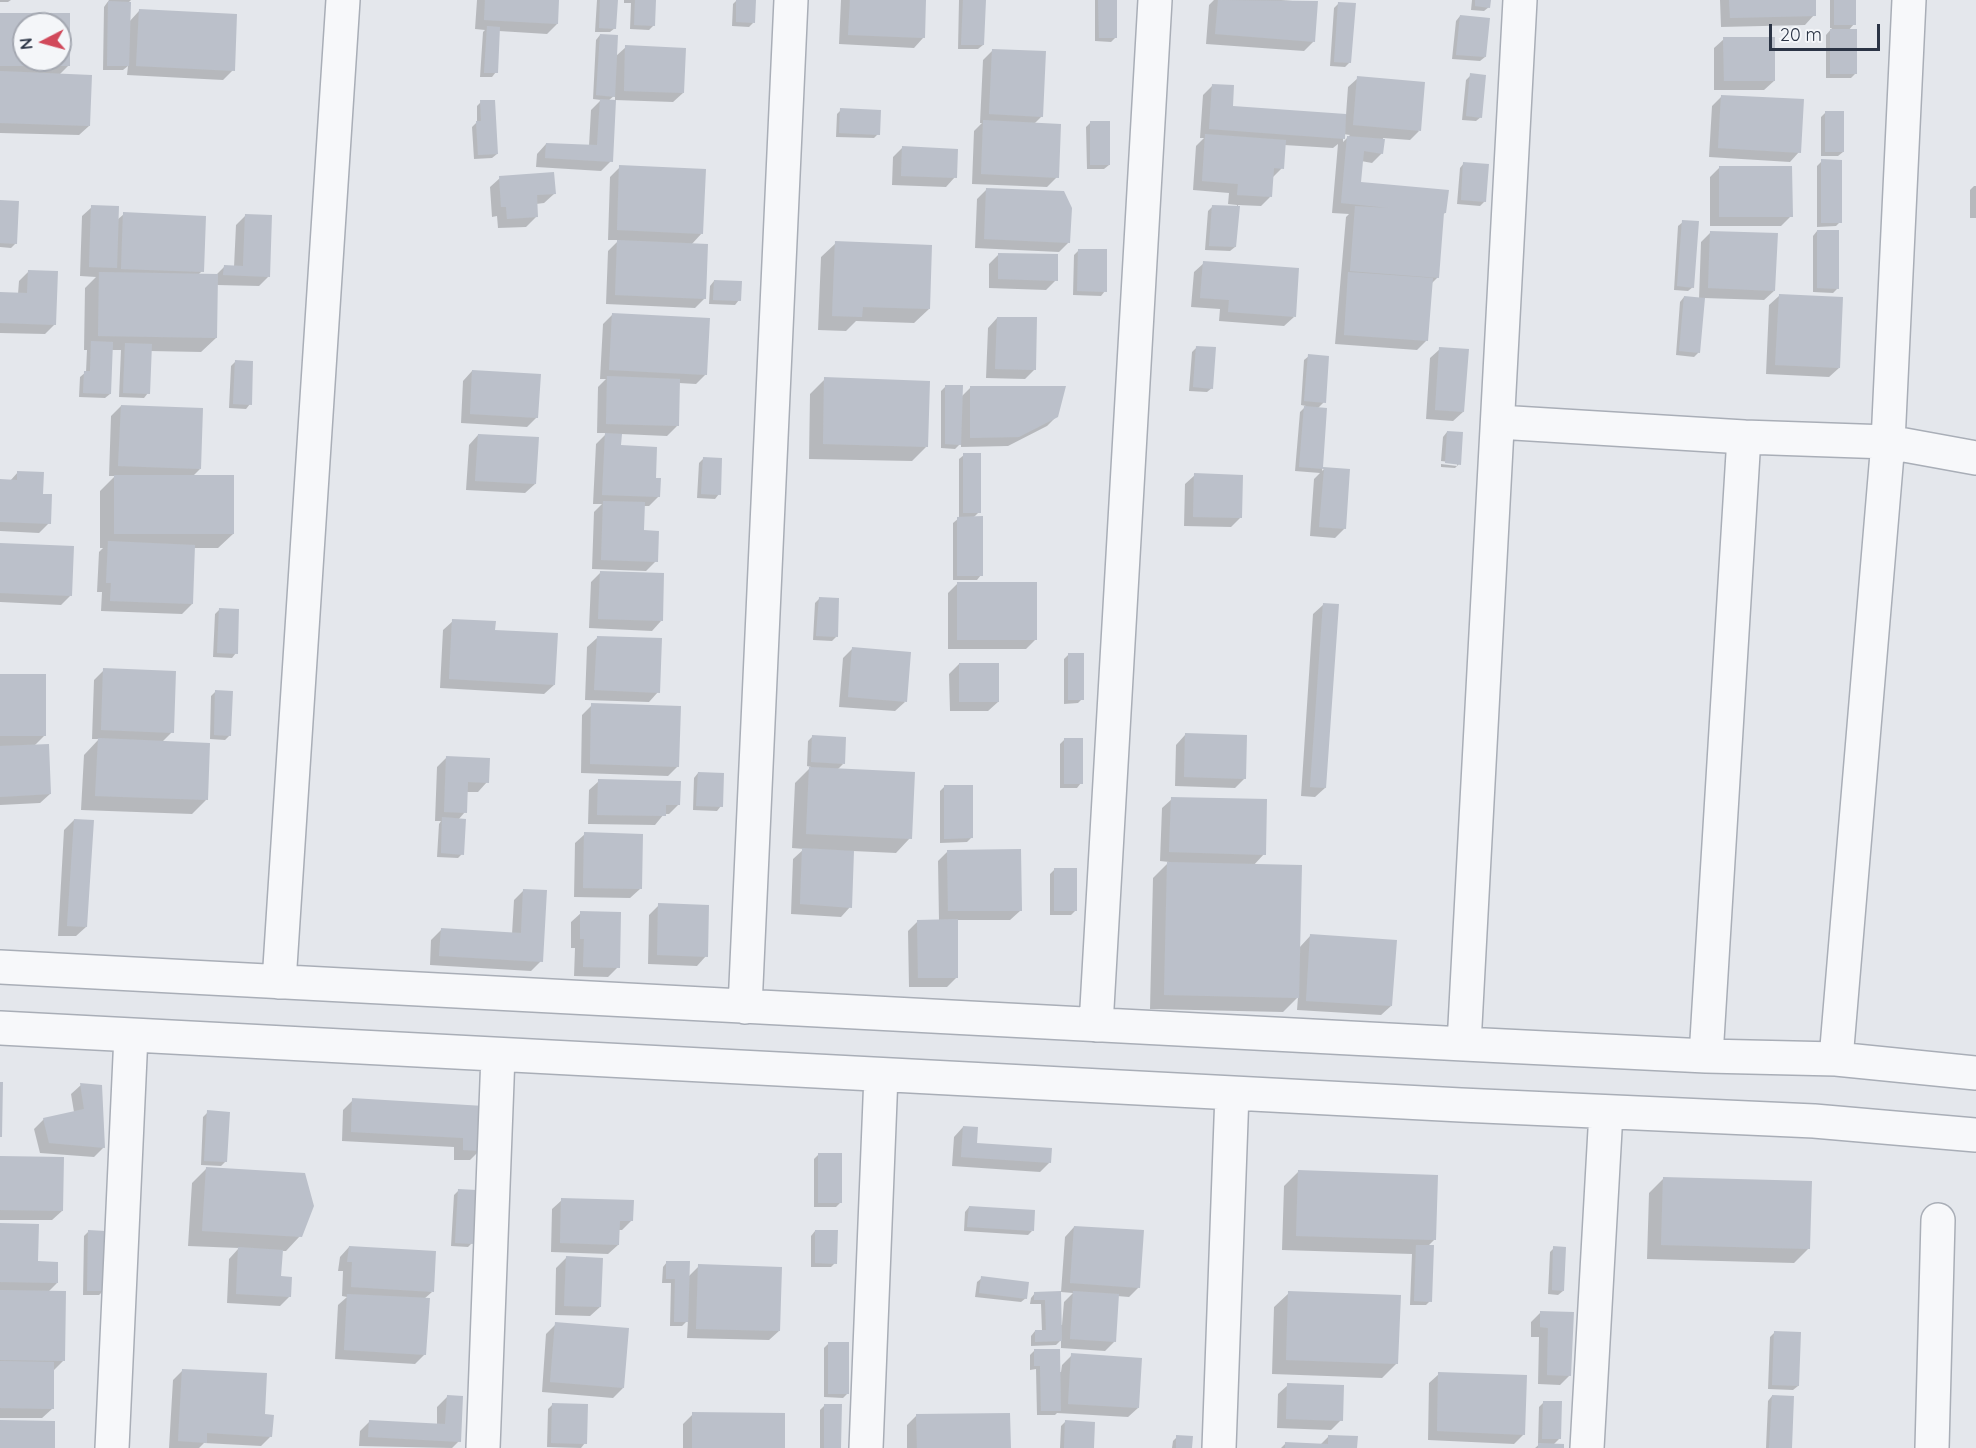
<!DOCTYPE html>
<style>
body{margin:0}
#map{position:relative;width:1976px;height:1448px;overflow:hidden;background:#e4e7ec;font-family:Quicksand,sans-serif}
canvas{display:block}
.north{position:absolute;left:12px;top:12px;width:60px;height:60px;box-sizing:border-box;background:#f4f6f9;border:2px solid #a4a8b1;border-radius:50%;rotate:264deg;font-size:16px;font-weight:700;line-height:24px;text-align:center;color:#2b3445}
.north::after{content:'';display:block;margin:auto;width:21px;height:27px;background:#d1495b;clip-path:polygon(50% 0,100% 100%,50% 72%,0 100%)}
.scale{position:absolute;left:1769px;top:24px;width:111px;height:27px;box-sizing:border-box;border:3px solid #2b3445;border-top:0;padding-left:8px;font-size:18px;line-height:21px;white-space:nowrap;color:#2b3445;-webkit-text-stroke:4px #f4f6f9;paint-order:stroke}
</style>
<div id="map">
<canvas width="1976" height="1448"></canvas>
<div class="north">N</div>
<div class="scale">20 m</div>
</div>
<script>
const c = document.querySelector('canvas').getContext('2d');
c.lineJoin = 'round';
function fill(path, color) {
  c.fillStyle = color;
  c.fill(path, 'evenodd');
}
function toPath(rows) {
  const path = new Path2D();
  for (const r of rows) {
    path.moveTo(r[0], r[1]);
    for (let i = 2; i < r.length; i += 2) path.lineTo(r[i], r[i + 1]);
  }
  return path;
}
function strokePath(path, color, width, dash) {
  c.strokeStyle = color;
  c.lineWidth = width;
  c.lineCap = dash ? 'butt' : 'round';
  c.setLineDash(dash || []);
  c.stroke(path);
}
const shadow = toPath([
 [0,0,11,0,8,2,0,2],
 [109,0,131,0,129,2,129,22,139,11,233,70,223,80,127,75,128,66,123,70,103,70,104,7],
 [477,0,558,0,557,24,547,34,499,31,496,72,492,77,480,77,483,32,485,30,475,29],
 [597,0,617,0,615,28,610,32,595,32],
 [624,0,655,0,654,25,649,30,630,29,631,3,624,3],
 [737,0,753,23,749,27,732,26,733,4],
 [841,0,925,0,923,38,914,48,839,44],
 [959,0,985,0,983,45,978,49,958,49],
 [1095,0,1115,0,1116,37,1111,42,1095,41],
 [1214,0,1281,0,1316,3,1314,41,1304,51,1206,44,1209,5],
 [1472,0,1490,0,1489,7,1484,11,1471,10],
 [1720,0,1814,0,1814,15,1805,25,1721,27],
 [1830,0,1854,0,1854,24,1848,31,1855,74,1851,78,1826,78,1826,35,1832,28,1830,28],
 [1339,3,1350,62,1345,67,1330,66,1334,8],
 [0,14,69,15,69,65,59,75,89,126,79,135,0,133],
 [24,24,60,24,60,60,24,60],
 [1460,16,1485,57,1480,61,1452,59,1456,21],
 [600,35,616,56,626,47,683,93,673,102,615,100,615,95,608,101,611,161,601,171,536,167,537,154,546,144,589,146,591,110,601,100,593,99,596,40],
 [1724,39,1774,81,1764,90,1714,90,1714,48],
 [993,50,1042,116,1034,124,1057,177,1047,187,972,184,974,131,982,123,980,123,983,60],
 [1471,75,1481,117,1476,121,1462,120,1466,80],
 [1358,78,1419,131,1410,140,1383,138,1382,153,1372,163,1361,161,1359,183,1445,213,1442,215,1438,277,1431,284,1427,340,1417,350,1335,344,1346,217,1349,214,1332,213,1338,144,1333,148,1284,145,1282,168,1272,178,1270,197,1261,206,1238,205,1235,247,1230,251,1205,250,1208,211,1213,206,1237,208,1237,205,1228,204,1229,193,1193,190,1196,146,1204,138,1200,138,1203,95,1213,85,1231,107,1346,115,1348,87],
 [1343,134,1350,135,1343,142],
 [1722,96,1799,152,1790,162,1709,157,1712,106],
 [481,102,497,154,492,158,474,159,472,127,477,122,477,106],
 [841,110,878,134,874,138,836,137,837,114],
 [1826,112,1843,152,1838,156,1821,156,1821,117],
 [1091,122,1109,165,1104,169,1087,169,1086,127],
 [903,147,955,177,946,187,892,185,893,157],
 [1822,161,1840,222,1836,226,1817,227,1817,166],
 [1464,163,1485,201,1480,206,1457,204,1460,168],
 [620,167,702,233,691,245,705,298,695,308,606,304,608,251,619,240,608,240,610,177],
 [1720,167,1791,216,1781,226,1710,226,1710,177],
 [500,178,554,194,544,203,536,204,536,217,526,227,498,228,497,216,492,217,490,187],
 [1974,186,1976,186,1976,218,1970,218,1970,190],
 [987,189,1069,242,1059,252,975,248,977,199],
 [0,202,16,243,11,248,0,247],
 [92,207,117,220,124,214,202,271,198,275,215,276,224,267,234,267,236,225,245,216,268,277,259,286,217,285,216,338,201,352,150,351,148,393,144,398,119,397,121,350,112,350,110,394,105,398,79,397,80,377,86,372,87,350,84,350,85,288,96,277,80,276,82,216],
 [1683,222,1693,287,1688,291,1674,290,1678,226],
 [1817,231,1838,288,1833,293,1813,292,1813,236],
 [1711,232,1774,291,1764,300,1704,298,1699,352,1694,357,1676,355,1680,302,1684,297,1699,299,1701,242],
 [836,243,929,309,914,323,856,321,846,331,818,330,821,257],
 [1079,250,1105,291,1101,296,1073,295,1074,255],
 [999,254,1056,280,1046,290,989,288,989,264],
 [1204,263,1294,317,1284,326,1219,321,1220,309,1191,307,1194,272],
 [29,271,55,324,45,334,0,333,0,293,18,294,19,281],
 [714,281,739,300,735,305,709,304,710,286],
 [1779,296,1839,368,1829,377,1766,374,1769,305],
 [612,315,706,374,696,384,679,383,677,426,667,436,621,434,620,447,654,480,659,496,649,506,643,506,642,532,656,561,646,571,592,569,594,512,602,504,593,504,596,444,607,433,597,433,598,387,606,379,600,379,603,324],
 [997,318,1035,369,1025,379,986,378,988,328],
 [1197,347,1212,388,1207,392,1189,391,1192,352],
 [1440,349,1463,412,1453,421,1426,419,1430,358],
 [1309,356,1324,402,1317,409,1326,410,1322,471,1324,469,1345,528,1335,538,1310,536,1314,479,1320,473,1295,471,1300,412,1306,406,1301,405,1304,360],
 [235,362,250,404,246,409,229,408,231,366],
 [472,371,537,417,527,427,461,423,463,381],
 [825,379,926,447,912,461,809,459,810,394],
 [946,386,961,397,971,387,1057,416,1047,426,1008,446,961,447,961,443,955,449,941,448,941,391],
 [121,406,200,469,193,476,233,534,218,548,193,548,192,604,182,614,101,611,102,592,97,592,99,552,103,548,100,548,100,491,115,476,109,476,111,416],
 [1447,432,1459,464,1455,468,1441,467,1441,464,1457,466,1457,463,1441,461,1443,437],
 [478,435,535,484,525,493,466,490,469,445],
 [964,455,979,512,973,518,981,575,977,580,953,580,953,523,959,518,959,459],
 [703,459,719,494,715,499,697,498,699,463],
 [18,472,42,495,49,523,39,533,0,531,0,480,10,481],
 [1195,475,1241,517,1231,527,1184,526,1185,484],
 [0,545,71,595,61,605,0,602],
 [601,572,661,621,652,631,589,628,591,582],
 [958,583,1036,639,1026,649,948,649,948,593],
 [819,599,836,637,832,641,813,640,815,603],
 [1323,605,1325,788,1315,797,1301,796,1313,614],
 [220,609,236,653,232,658,213,657,215,614],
 [453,621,494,631,554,685,544,694,440,688,443,630],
 [597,638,658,692,649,702,585,700,587,647],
 [853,648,905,702,895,711,839,707,843,658],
 [1069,654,1082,699,1078,703,1064,704,1064,659],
 [959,664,998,702,988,711,950,711,949,674],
 [104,670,172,732,161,743,206,800,192,814,81,810,84,755,99,739,92,739,94,680],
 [0,675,44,736,34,746,50,794,40,803,0,805],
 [216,691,230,735,225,740,210,739,211,696],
 [592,705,678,766,668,776,581,773,582,715],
 [1185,735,1245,778,1235,788,1175,786,1176,745],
 [813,736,843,764,837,770,910,838,896,853,853,851,850,907,841,917,791,914,793,859,804,849,792,848,795,783,811,767,807,766,808,741],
 [1065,739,1081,783,1077,788,1060,788,1060,744],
 [447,757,487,782,478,792,466,792,465,812,458,820,462,854,458,858,437,857,439,824,441,821,435,821,437,767],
 [698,773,721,806,717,811,693,810,694,778],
 [599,781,679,804,669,814,664,814,655,825,588,824,589,790],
 [945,786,971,838,967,842,940,843,940,791],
 [1172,799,1264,854,1253,866,1299,948,1311,935,1391,1006,1381,1015,1297,1010,1298,997,1283,1012,1150,1009,1153,878,1169,862,1160,861,1162,808],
 [74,820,86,927,76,936,58,936,64,830],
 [585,834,640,889,630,898,574,897,575,843],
 [948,851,1020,911,1010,920,956,920,957,977,947,987,909,987,908,931,918,921,939,921,938,861],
 [1055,869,1076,910,1071,915,1050,915,1050,874],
 [524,890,541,961,531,971,430,965,431,940,441,930,512,934,514,900],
 [659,905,706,956,697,966,648,964,649,915],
 [581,913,618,967,608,977,574,976,575,948,571,948,571,922],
 [81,1085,104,1147,94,1157,40,1153,34,1129,44,1119,74,1112,71,1094],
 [353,1100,482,1107,480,1150,470,1160,454,1160,454,1147,342,1141,343,1110],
 [208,1112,226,1161,221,1166,201,1165,203,1117],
 [963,1127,975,1144,1050,1162,1040,1172,952,1166,954,1137],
 [818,1155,840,1203,836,1207,814,1207,814,1159],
 [0,1157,62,1211,52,1220,0,1220],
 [206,1169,300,1236,286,1251,281,1251,280,1277,290,1296,280,1306,227,1303,229,1259,239,1248,188,1246,192,1183],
 [1298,1172,1435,1239,1428,1246,1430,1301,1426,1305,1410,1305,1412,1254,1282,1250,1284,1186],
 [1664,1178,1809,1248,1794,1263,1647,1259,1649,1193],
 [459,1190,472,1243,468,1247,451,1246,454,1195],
 [562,1200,632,1220,622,1230,618,1230,618,1245,608,1254,551,1252,552,1209],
 [969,1207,1032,1231,1028,1235,964,1231,965,1212],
 [0,1224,57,1283,48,1292,64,1360,53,1371,52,1409,42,1418,0,1418],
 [1074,1227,1139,1287,1129,1297,1117,1296,1115,1341,1105,1351,1061,1348,1061,1340,1056,1345,1031,1346,1031,1336,1035,1331,1042,1331,1041,1304,1030,1304,1031,1298,1035,1293,1059,1293,1060,1325,1062,1325,1064,1302,1073,1293,1061,1292,1065,1237],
 [815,1231,835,1263,831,1267,811,1267,811,1236],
 [88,1232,104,1290,99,1295,83,1295,84,1236],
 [349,1247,432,1292,424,1299,425,1354,415,1364,335,1359,338,1305,347,1297,342,1296,343,1271,338,1271,340,1257],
 [1554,1248,1563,1291,1558,1295,1548,1294,1550,1252],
 [566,1258,600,1307,590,1316,555,1315,556,1268],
 [667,1262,688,1277,699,1266,779,1331,769,1340,687,1338,688,1320,682,1326,670,1326,671,1283,662,1283,663,1267],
 [982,1278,1026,1298,1021,1302,975,1297,977,1282],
 [1289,1293,1397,1363,1382,1378,1272,1374,1274,1307],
 [1541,1312,1570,1375,1560,1385,1538,1384,1539,1337,1531,1337,1531,1322],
 [556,1324,623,1388,613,1398,542,1392,546,1334],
 [1775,1332,1798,1386,1793,1390,1768,1389,1770,1337],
 [828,1344,848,1393,843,1398,824,1397,824,1348],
 [1034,1351,1059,1372,1061,1372,1062,1365,1072,1355,1138,1408,1128,1417,1057,1413,1055,1415,1037,1415,1036,1369,1030,1370,1030,1355],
 [182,1371,263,1416,271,1436,261,1446,204,1443,199,1448,169,1448,173,1380],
 [1439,1374,1524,1434,1514,1444,1428,1440,1429,1383],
 [1288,1385,1341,1420,1331,1430,1277,1428,1278,1394],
 [1772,1396,1790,1448,1766,1448,1768,1401],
 [447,1397,459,1441,452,1448,359,1446,360,1431,370,1421,437,1425,437,1407],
 [1544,1402,1559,1439,1553,1445,1562,1448,1535,1448,1541,1443,1538,1443,1539,1407],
 [553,1404,585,1443,581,1448,547,1447,548,1409],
 [824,1406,840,1448,820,1448,820,1410],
 [693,1414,784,1448,683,1448,683,1424],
 [917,1415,1009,1448,907,1448,907,1425],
 [1066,1421,1092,1448,1060,1448,1061,1426],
 [1329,1436,1356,1448,1281,1448,1286,1443,1320,1445],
 [1177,1437,1190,1448,1172,1448,1173,1441]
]);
const building = toPath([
 [485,0,559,0,558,24,484,20],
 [600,0,618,0,616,29,599,28],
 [635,0,656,0,655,26,634,25],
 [736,0,756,0,755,23,736,22],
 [850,0,926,0,925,38,848,35],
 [963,0,986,0,984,45,961,45],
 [1098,0,1117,0,1117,38,1099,38],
 [1218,0,1318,1,1315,42,1215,34],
 [1475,0,1491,0,1490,8,1475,6],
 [1729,0,1816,0,1816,16,1730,18],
 [1834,0,1856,0,1856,25,1834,25],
 [108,1,131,2,129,66,107,66],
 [1338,2,1356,3,1351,63,1334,62],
 [139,9,237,14,235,71,136,66],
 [0,13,70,13,70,66,0,66],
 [24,24,60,24,60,60,24,60],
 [1460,15,1490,18,1486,57,1456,55],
 [487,26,500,27,498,73,484,73],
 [1830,29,1857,29,1857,74,1830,74],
 [600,34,618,35,615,97,596,95],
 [1723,37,1775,37,1775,81,1724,81],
 [625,45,686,48,684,93,624,91],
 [992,49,1046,51,1043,117,989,114],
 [0,71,92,75,90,126,0,123],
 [1470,73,1486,75,1482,118,1466,116],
 [1357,76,1425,82,1421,131,1353,125],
 [1212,84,1234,85,1233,106,1346,114,1345,139,1209,129],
 [1721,95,1804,99,1801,153,1718,148],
 [600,99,616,100,613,162,545,158,546,143,597,145],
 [480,100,495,100,498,154,478,155,476,121,481,121],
 [840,108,881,110,880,135,839,133],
 [1825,111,1844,111,1844,152,1825,152],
 [983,120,1061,124,1059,178,981,174],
 [1090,121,1110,121,1110,165,1090,165],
 [1205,134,1286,140,1284,169,1274,168,1272,197,1237,195,1238,184,1202,181],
 [1347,136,1385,139,1383,154,1364,151,1361,182,1449,190,1446,213,1444,213,1439,278,1350,271,1355,206,1389,208,1341,203],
 [902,146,958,149,957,178,901,176],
 [1821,159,1842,160,1842,223,1821,223],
 [1463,162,1489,164,1486,202,1461,200],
 [619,165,706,169,703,234,617,230],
 [1719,166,1792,166,1793,217,1719,217],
 [554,172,556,194,537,195,538,217,507,219,506,207,501,207,499,176],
 [986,188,1064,191,1072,208,1070,243,984,239],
 [0,200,19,201,17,244,0,243],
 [91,205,119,206,117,268,89,267],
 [1212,205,1240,206,1236,247,1209,246],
 [123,212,206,216,204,272,121,269],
 [245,214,272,215,270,277,223,275,224,265,243,266],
 [1682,220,1699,221,1694,288,1677,286],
 [1817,230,1839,230,1839,289,1817,288],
 [1710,231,1778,233,1775,291,1708,288],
 [617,240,708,244,706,299,615,295],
 [835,241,932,245,930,309,863,307,862,317,832,316],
 [1078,249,1107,249,1107,292,1077,291],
 [998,253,1058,254,1058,281,998,279],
 [1203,261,1299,268,1296,317,1228,312,1229,300,1200,298],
 [28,270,58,271,56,325,0,323,0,292,27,293],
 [99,272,218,274,217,338,98,336],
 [1348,272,1433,278,1428,341,1344,335],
 [714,280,742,281,741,301,713,300],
 [1779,294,1843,297,1840,368,1775,365],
 [1684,296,1705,298,1700,353,1679,351],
 [612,313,710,318,707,375,609,370],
 [997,317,1037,317,1036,370,995,369],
 [91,341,113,342,111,394,83,393,84,371,90,371],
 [125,343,152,344,150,394,123,393],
 [1196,346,1216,347,1213,389,1193,387],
 [1439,347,1469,349,1464,412,1435,410],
 [1308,354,1329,356,1326,403,1304,401],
 [235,360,253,361,252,405,233,404],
 [472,370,541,374,538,418,470,414],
 [607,376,680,379,679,426,606,424],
 [824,377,930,381,928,447,823,444],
 [945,385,963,385,961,445,945,444],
 [970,386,1066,386,1058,417,1019,437,970,438],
 [121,405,203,408,201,469,118,466],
 [1304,406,1327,408,1323,467,1350,469,1346,529,1319,527,1324,469,1299,467],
 [1447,431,1463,432,1461,465,1445,463],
 [605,433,622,434,621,445,657,447,656,478,661,478,660,497,602,495],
 [478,434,539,437,536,484,475,481],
 [963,453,981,453,981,513,963,513],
 [703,457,722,458,721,495,701,494],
 [17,471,44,472,43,494,52,494,51,524,0,522,0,479,17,480],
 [1194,473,1243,475,1242,518,1193,517],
 [114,475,234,475,234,534,114,534],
 [603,501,645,502,644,530,659,531,658,562,601,560],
 [983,516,983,576,957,576,957,517],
 [108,541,195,545,193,604,110,601,111,583,106,583],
 [0,543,74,546,72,596,0,593],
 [600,571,664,573,663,621,598,619],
 [957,582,1037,582,1037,640,957,640],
 [819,597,839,598,838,637,816,636],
 [1323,603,1339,604,1326,788,1310,787],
 [219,608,239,609,238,654,217,653],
 [452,619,496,621,495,630,558,633,555,685,449,679],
 [597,636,662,638,660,693,594,690],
 [852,647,911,652,907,702,848,697],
 [1068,653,1084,653,1084,700,1068,700],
 [959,663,999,663,999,702,959,702],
 [103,668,176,671,174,733,101,730],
 [0,674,46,674,46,736,0,736],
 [215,690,233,691,231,736,214,735],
 [591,703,681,706,679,767,590,764],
 [1185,733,1247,735,1246,779,1184,777],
 [812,735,846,737,845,764,811,762],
 [98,738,210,743,208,800,95,796],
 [1064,738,1083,738,1083,784,1064,784],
 [49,744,51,794,0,797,0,746],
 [446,756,490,758,489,783,468,782,467,813,444,812],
 [809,767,915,772,912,839,806,834],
 [698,772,724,773,723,807,696,806],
 [598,779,681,781,680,805,666,805,666,816,597,815],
 [944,785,973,785,973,838,944,839],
 [1171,797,1267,799,1266,855,1169,852],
 [442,817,466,819,464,855,441,853],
 [74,819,94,820,87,927,67,926],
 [584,832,643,834,642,889,583,888],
 [802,848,854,851,852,908,800,904],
 [1021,849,1022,911,948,911,947,850],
 [1167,862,1302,865,1299,998,1164,995],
 [1054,868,1077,868,1077,911,1054,911],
 [523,889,547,890,543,962,439,956,441,928,521,933],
 [658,903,709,905,708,957,657,955],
 [580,911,621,912,620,968,583,967,584,939,580,939],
 [958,919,958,978,918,978,917,920],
 [1310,934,1397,940,1392,1006,1306,1001],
 [0,1082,3,1082,2,1137,0,1137],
 [80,1083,102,1085,105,1148,49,1143,43,1118,84,1109],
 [352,1098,484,1106,481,1151,463,1150,463,1138,351,1132],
 [207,1110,230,1112,227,1162,204,1161],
 [963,1126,978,1127,977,1143,1052,1148,1051,1163,961,1157],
 [818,1153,842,1153,842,1203,818,1203],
 [0,1156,64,1157,63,1211,0,1210],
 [206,1167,305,1173,314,1206,302,1237,202,1231],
 [1298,1170,1438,1175,1436,1240,1296,1236],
 [1663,1177,1812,1181,1810,1249,1661,1245],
 [458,1189,477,1190,474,1244,455,1243],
 [561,1198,634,1200,633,1221,620,1221,619,1245,560,1243],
 [969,1206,1035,1210,1034,1231,967,1227],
 [0,1223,39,1224,38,1261,58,1262,58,1283,0,1282],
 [1074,1226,1144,1230,1140,1288,1070,1283],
 [88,1230,106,1231,105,1291,87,1291],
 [815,1230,838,1230,837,1264,815,1263],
 [1416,1245,1434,1245,1432,1302,1414,1301],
 [349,1246,436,1251,434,1292,351,1287,352,1262,347,1262],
 [1553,1246,1566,1247,1564,1291,1552,1290],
 [238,1247,283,1250,281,1276,292,1277,291,1297,236,1294],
 [566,1256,603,1258,601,1307,564,1306],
 [666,1261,690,1261,688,1322,674,1322,675,1279,666,1279],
 [698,1264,782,1267,780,1331,696,1329],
 [981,1276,1029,1282,1027,1299,979,1293],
 [0,1290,66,1291,65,1361,0,1360],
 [1061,1291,1062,1341,1035,1342,1035,1330,1046,1330,1045,1300,1034,1300,1034,1292],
 [1073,1291,1119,1294,1116,1342,1070,1339],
 [1288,1291,1401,1295,1398,1364,1286,1360],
 [347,1294,430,1298,426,1355,344,1350],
 [1540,1311,1574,1312,1571,1376,1547,1375,1548,1328,1540,1327],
 [555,1322,629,1328,624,1388,550,1382],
 [1774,1331,1801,1332,1799,1386,1772,1385],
 [828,1342,849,1342,849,1394,828,1394],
 [1034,1349,1060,1349,1061,1411,1041,1411,1040,1366,1034,1366],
 [1071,1353,1142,1358,1139,1408,1068,1404],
 [0,1361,54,1362,54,1409,0,1408],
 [182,1369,267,1373,265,1414,274,1415,272,1437,207,1433,207,1443,178,1441],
 [1438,1372,1527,1375,1525,1435,1437,1431],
 [1287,1383,1344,1385,1343,1421,1286,1419],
 [447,1395,463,1396,461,1442,368,1437,369,1420,445,1424],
 [1772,1395,1794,1396,1792,1448,1769,1448],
 [1543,1401,1562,1401,1561,1439,1542,1439],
 [552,1403,588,1404,587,1444,551,1443],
 [824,1404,842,1404,841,1448,824,1448],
 [692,1412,785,1413,785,1448,692,1448],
 [1010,1413,1011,1448,917,1448,916,1414],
 [0,1420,55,1421,55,1448,0,1448],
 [1065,1420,1095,1422,1094,1448,1064,1448],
 [1176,1435,1193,1436,1192,1448,1176,1448],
 [1328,1435,1358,1436,1357,1448,1285,1448,1285,1442,1328,1444],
 [1538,1443,1564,1444,1564,1448,1538,1448]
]);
const minor = toPath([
 [1498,422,1744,437,1888,442,1976,458],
 [0,967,1464,1044,1706,1056,1836,1059,1976,1073],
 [279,982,343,0],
 [745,1007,791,0],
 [1096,1025,1155,0],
 [0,1028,1461,1105,1814,1121,1976,1135],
 [1464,1044,1520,0],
 [1706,1056,1744,437],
 [1836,1059,1888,442,1909,0],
 [112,1448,131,1035],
 [483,1448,498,1055],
 [866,1448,881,1075],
 [1219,1448,1232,1093],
 [1587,1448,1606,1112],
 [1932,1448,1938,1220]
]);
fill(shadow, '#0003');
fill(building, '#bbc0ca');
strokePath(minor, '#a9aeb7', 36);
strokePath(minor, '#f7f8fa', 33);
</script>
